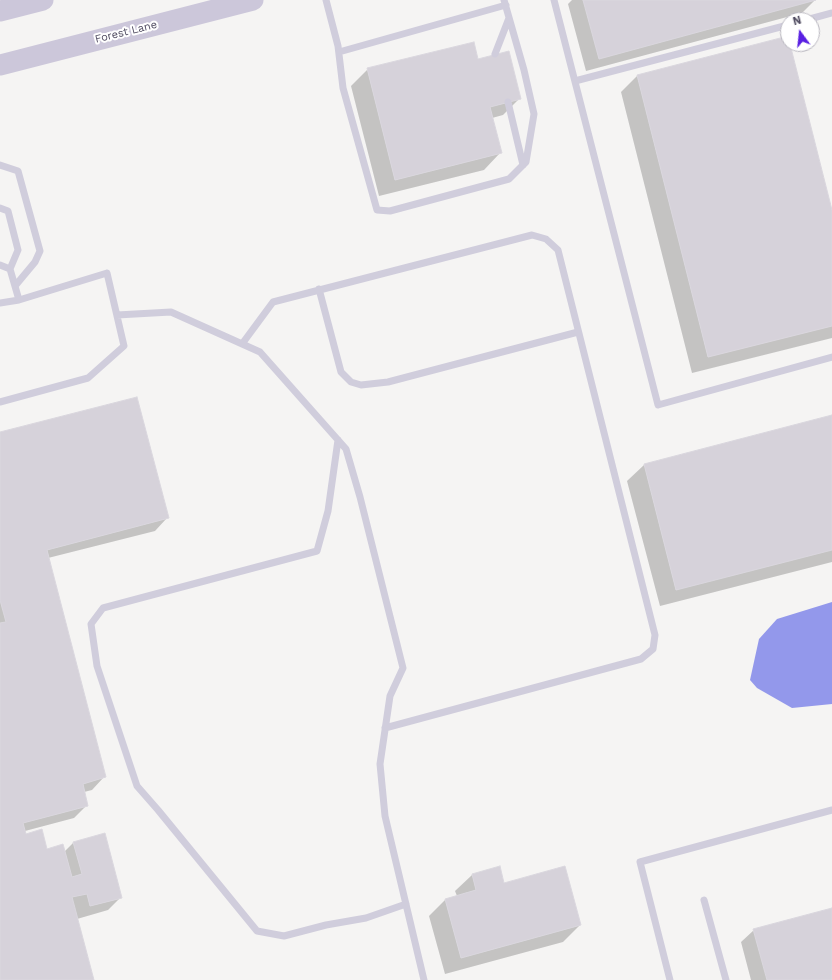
<!DOCTYPE html>
<style>
body{margin:0}
#map{position:relative;width:832px;height:980px;overflow:hidden;background:#f5f4f3;font-family:"Work Sans",sans-serif}
canvas{display:block}
.north{position:absolute;left:780px;top:12px;width:40px;height:40px;box-sizing:border-box;background:#fff;border:1px solid #b9b7bf;border-radius:50%;rotate:345deg;font-size:11px;font-weight:700;line-height:16px;text-align:center;color:#4f4b60}
.north::after{content:'';display:block;margin:auto;width:14px;height:18px;background:#5920e2;clip-path:polygon(50% 0,100% 100%,50% 72%,0 100%)}
</style>
<div id="map">
<canvas width="832" height="980"></canvas>
<div class="north">N</div>
</div>
<script>
const c = document.querySelector('canvas').getContext('2d');
c.lineJoin = 'round';
function fill(path, color) {
  c.fillStyle = color;
  c.fill(path, 'evenodd');
}
function toPath(rows) {
  const path = new Path2D();
  for (const r of rows) {
    path.moveTo(r[0], r[1]);
    for (let i = 2; i < r.length; i += 2) path.lineTo(r[i], r[i + 1]);
  }
  return path;
}
function strokePath(path, color, width, dash) {
  c.strokeStyle = color;
  c.lineWidth = width;
  c.lineCap = dash ? 'butt' : 'round';
  c.setLineDash(dash || []);
  c.stroke(path);
}
function label(font, color, halo, rows, align = 'center') {
  c.font = font + ' "Work Sans",sans-serif';
  c.lineWidth = 4;
  c.setLineDash([]);
  c.textBaseline = 'middle';
  c.strokeStyle = halo;
  c.fillStyle = color;
  for (const [text, x, y, turn = 0] of rows) {
    c.save();
    c.translate(x, y);
    c.rotate((+turn || 0) * Math.PI / 180);
    c.textAlign = isNaN(turn) ? turn : align;
    if (halo) c.strokeText(text, 0, 0);
    c.fillText(text, 0, 0);
    c.restore();
  }
}
const water = toPath([
 [832,602,832,704,792,708,757,688,750,680,759,639,777,619]
]);
const shadow = toPath([
 [572,0,815,0,802,13,586,71,568,4],
 [788,40,832,214,832,338,692,373,621,92,638,75],
 [477,60,520,98,503,115,492,118,500,153,484,170,379,196,351,86,368,69],
 [832,416,832,562,660,606,627,481,644,465],
 [0,433,167,518,155,531,48,558,104,777,92,790,84,792,87,805,74,818,25,831,26,835,46,850,64,852,73,843,121,897,108,910,77,919,93,980,0,980],
 [499,867,503,884,580,925,563,942,445,974,429,916,446,899,457,896,455,891,472,875],
 [832,909,832,980,751,980,741,942,754,930]
]);
const building = toPath([
 [583,0,816,0,599,59,583,0],
 [788,36,788,44,790,44,832,210,832,326,708,357,637,75,788,36],
 [474,42,478,59,509,51,521,99,490,107,502,153,395,180,367,68,474,42],
 [137,397,169,518,47,550,106,777,83,784,88,806,23,823,26,834,42,829,47,849,63,844,72,877,82,874,73,842,105,833,122,898,90,906,87,894,72,897,94,980,0,980,0,623,6,622,0,600,0,432,137,397],
 [832,415,832,550,676,590,644,464,832,415],
 [500,866,504,883,565,866,581,925,461,958,445,899,476,890,472,874,500,866],
 [832,908,832,980,767,980,753,929,832,908]
]);
const lane = toPath([
 [326,0,338,46,343,88,377,210,390,211,509,179,526,162,534,114,524,70,504,0],
 [554,0,658,405,832,357],
 [806,20,832,13],
 [339,52,506,5],
 [495,54,509,18],
 [575,81,788,25],
 [508,102,523,165],
 [0,165,18,171,40,251,35,262,15,286],
 [0,208,8,211,18,250,10,269,19,300,0,303],
 [0,265,10,269],
 [319,289,341,372,351,382,361,385,388,382,578,332],
 [117,315,171,312,260,352,346,449,360,497,403,668,390,696,380,764,385,816,424,980],
 [242,344,273,302,532,235,546,239,558,250,655,635,653,649,641,659,385,728],
 [0,402,88,378,124,346,107,273,19,300],
 [338,440,328,511,317,551,103,608,91,624,97,666,137,786,158,810,257,931,284,936,326,925,366,918,406,904],
 [704,900,726,980],
 [670,980,640,862,832,810]
]);
const secondary = toPath([
 [0,11,43,0],
 [0,65,253,0]
]);
const streetNames = [
 ["Forest Lane",126,32,-14]
];
fill(water, '#9398eb');
fill(shadow, '#0003');
fill(building, '#d6d2da');
strokePath(building, '#dad7de', 1);
strokePath(lane, '#d0cddc', 7);
strokePath(secondary, '#ccc7da', 21);
label('11px', '#4f4b60', '#fff', streetNames);
</script>
